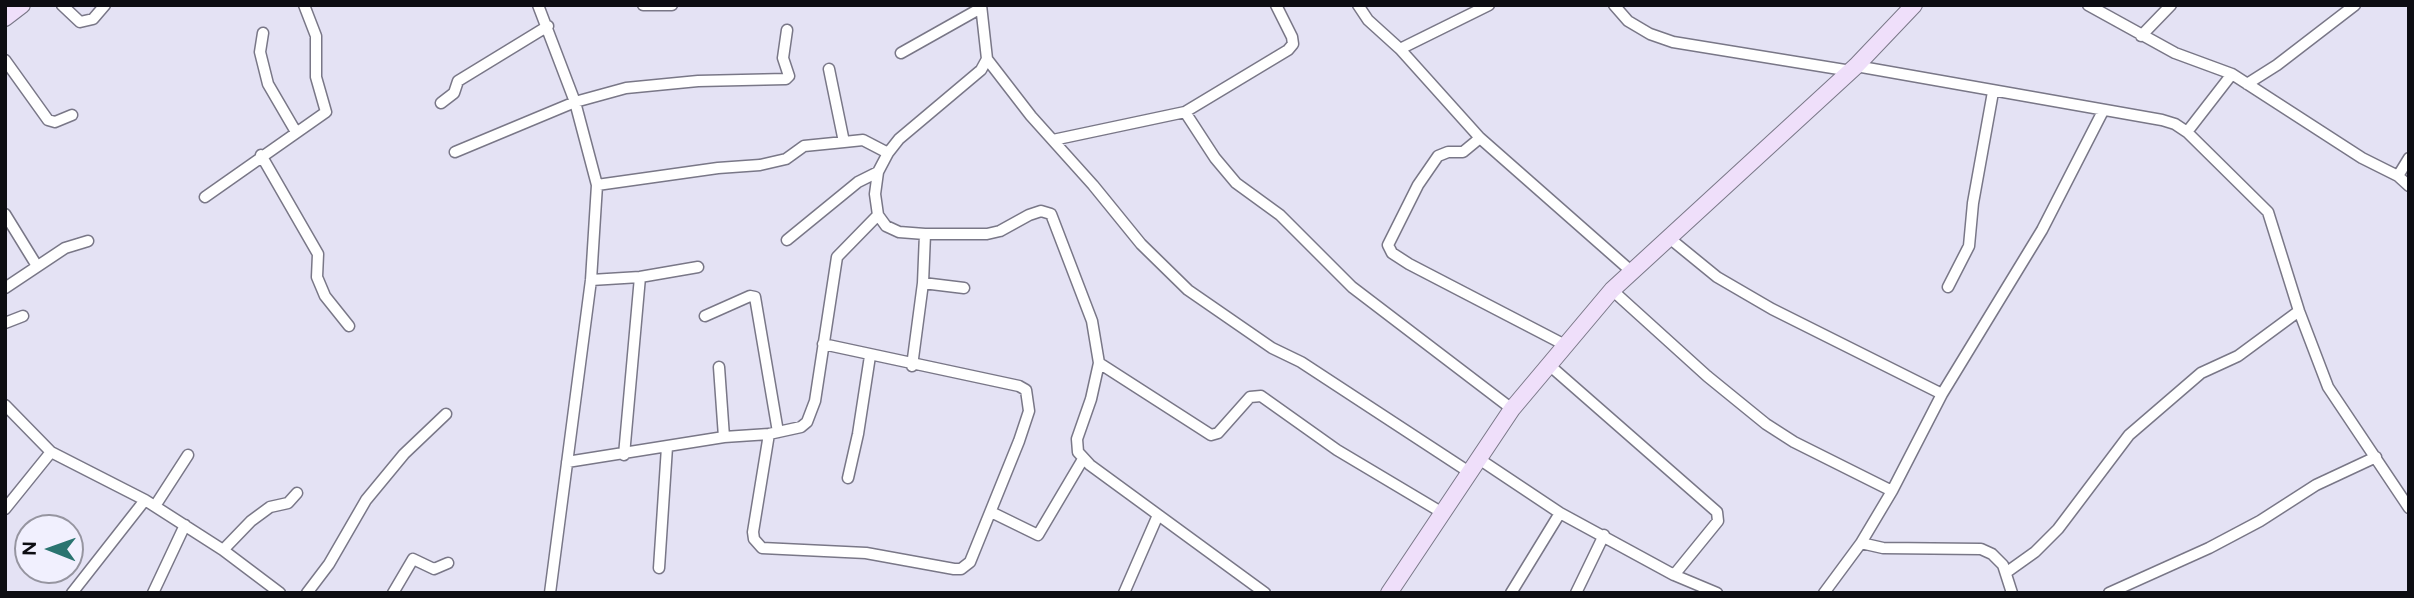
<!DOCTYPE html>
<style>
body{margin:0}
#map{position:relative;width:2414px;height:598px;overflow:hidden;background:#e4e2f4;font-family:Figtree,sans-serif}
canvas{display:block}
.frame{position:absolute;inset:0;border:7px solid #0d0d12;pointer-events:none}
.north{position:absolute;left:14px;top:514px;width:70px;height:70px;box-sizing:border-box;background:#f1f0fe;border:2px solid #9695a0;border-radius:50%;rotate:271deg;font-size:19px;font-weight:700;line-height:28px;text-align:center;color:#0d0d12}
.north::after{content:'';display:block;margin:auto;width:24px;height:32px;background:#2a7470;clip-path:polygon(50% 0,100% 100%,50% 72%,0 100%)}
</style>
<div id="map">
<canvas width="2414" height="598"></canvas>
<div class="frame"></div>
<div class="north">N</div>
</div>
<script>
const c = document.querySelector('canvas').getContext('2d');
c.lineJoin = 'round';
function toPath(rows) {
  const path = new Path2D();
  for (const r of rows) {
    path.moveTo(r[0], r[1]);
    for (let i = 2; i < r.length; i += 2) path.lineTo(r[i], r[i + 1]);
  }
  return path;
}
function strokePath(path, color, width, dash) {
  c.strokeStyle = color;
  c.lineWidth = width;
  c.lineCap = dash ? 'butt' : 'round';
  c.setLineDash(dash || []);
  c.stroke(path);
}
const street = toPath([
 [62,5,80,22,93,19,105,5],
 [538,5,575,102,597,185,591,280,550,593],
 [643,5,672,5],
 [981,5,987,59,981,70,899,139,888,153,878,172,875,194,878,215,886,226,899,232,925,234,987,234,1000,231,1029,215,1041,211,1051,214,1092,321,1099,363,1091,399,1077,439,1078,452,1090,465,1265,593],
 [1358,5,1368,20,1400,49,1480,138,1631,271],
 [1614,5,1628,21,1650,34,1673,42,1851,71],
 [2088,5,2175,53,2232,74,2362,158,2398,176,2409,186],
 [263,33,260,52,268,84,296,132],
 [2141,36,2171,5],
 [1400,49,1489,5],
 [901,53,981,8],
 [987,59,1031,116,1093,185,1141,244,1188,290,1272,348,1301,362,1469,472],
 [5,60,48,120,55,122,72,115],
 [1856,66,2162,120,2175,124,2187,132,2268,212,2299,311,2328,387,2409,508],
 [829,69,844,142],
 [2247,84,2277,65,2355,5],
 [441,103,454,93,458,81,548,26],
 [1185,112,1215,158,1236,183,1280,215,1352,287,1512,409],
 [2187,132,2232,74],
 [1480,138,1463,152,1448,152,1438,156,1418,185,1388,245,1392,253,1409,264,1565,345],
 [1053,140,1185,112,1288,50,1293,44,1292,37,1276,5],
 [455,152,575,102,626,88,698,81,786,79,789,76,783,58,787,30],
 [261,155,318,254,317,277,325,296,349,326],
 [2398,176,2409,158],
 [597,185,718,168,760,165,786,159,804,146,844,142,863,140,888,153],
 [205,197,326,112,316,77,316,36,304,5],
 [5,214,37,266],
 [1668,237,1717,277,1772,309,1942,394],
 [787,240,858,182,878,172],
 [591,280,640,277,698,267],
 [923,283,964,288],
 [1948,287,1969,246,1973,203,1993,92],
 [5,288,65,248,88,241],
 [1612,290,1707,376,1766,424,1794,442,1892,491],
 [705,316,750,296,755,297,778,432],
 [5,323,23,316],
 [1099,363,1211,435,1218,433,1250,397,1261,396,1337,450,1441,512],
 [1548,364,1717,512,1718,521,1674,575],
 [912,366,923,283,925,234],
 [719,367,724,437],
 [5,405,51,452,145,500,223,550,280,593],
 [769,434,753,532,754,539,762,548,866,553,954,569,961,569,970,562,1019,441,1029,411,1026,390,1019,386,823,344],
 [624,455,640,277],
 [1479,459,1560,513,1674,575,1717,593],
 [567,462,724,437,769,434,801,427,807,422,815,401,837,257,878,215],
 [848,478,858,434,870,356],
 [155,506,188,455],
 [5,509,51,452],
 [991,512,1038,535,1083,459],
 [1861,543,1883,548,1981,549,1992,554,2003,565,2012,593],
 [223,550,251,521,270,507,288,503,297,493],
 [659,568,667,447],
 [2007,572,2035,552,2058,529,2129,435,2201,373,2238,356,2299,311],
 [72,593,145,500],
 [153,593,185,525],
 [307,593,329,564,366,500,404,454,446,414],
 [393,593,413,559,434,569,448,563],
 [1124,593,1158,515],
 [1511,593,1560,513],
 [1576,593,1604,535],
 [1824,593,1861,543,1892,491,1942,394,2042,230,2103,111],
 [2109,593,2209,548,2260,521,2316,485,2376,457]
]);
const secondary = toPath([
 [5,18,22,5],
 [1389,593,1512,409,1612,290,1856,66,1914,5]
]);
strokePath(street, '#797787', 13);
strokePath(secondary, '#797787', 18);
strokePath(street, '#fff', 10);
strokePath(secondary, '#efdffa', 16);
</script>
